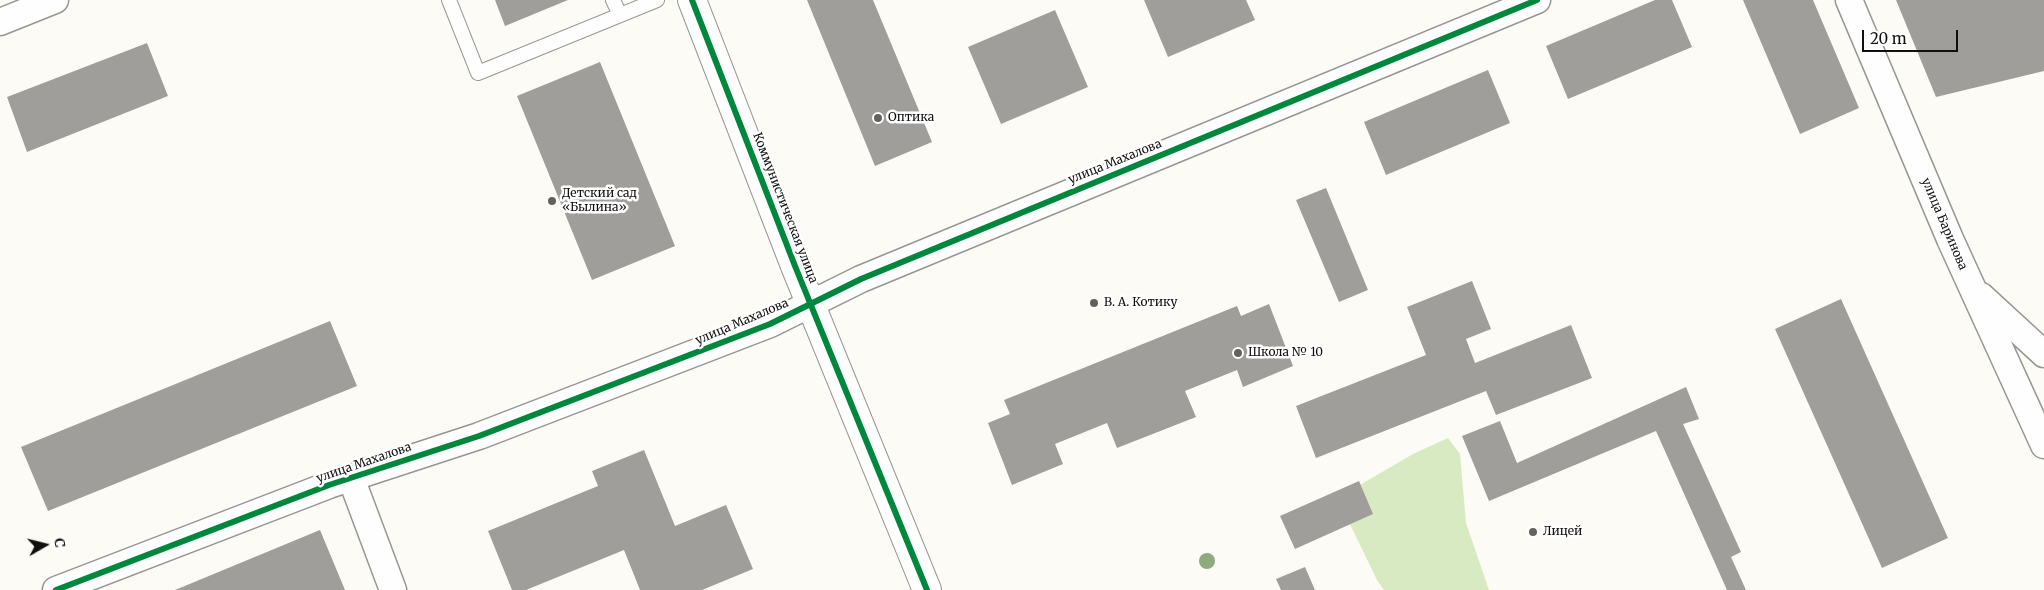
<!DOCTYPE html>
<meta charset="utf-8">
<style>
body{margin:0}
#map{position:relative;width:2044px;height:590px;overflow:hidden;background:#fcfbf5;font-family:Merriweather,serif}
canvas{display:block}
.north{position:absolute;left:20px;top:520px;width:50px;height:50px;-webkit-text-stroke:4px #fff;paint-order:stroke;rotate:82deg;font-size:14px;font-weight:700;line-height:20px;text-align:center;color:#101010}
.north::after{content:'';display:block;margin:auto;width:18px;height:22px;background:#101010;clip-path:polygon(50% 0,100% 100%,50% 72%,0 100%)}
.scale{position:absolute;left:1862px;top:30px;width:96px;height:22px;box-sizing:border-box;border:2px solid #101010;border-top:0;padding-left:6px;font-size:15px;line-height:18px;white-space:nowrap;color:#101010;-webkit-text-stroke:4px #fff;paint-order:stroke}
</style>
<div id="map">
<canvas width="2044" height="590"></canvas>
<div class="north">С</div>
<div class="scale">20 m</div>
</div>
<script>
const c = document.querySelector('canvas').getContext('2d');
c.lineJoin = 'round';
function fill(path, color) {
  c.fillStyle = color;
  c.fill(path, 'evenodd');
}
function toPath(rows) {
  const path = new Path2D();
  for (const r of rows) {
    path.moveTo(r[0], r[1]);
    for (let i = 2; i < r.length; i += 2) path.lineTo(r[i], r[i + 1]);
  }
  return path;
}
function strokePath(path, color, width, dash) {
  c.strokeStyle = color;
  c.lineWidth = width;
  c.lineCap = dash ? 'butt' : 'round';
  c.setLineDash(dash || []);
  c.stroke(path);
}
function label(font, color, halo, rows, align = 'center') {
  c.font = font + ' Merriweather,serif';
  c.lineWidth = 5;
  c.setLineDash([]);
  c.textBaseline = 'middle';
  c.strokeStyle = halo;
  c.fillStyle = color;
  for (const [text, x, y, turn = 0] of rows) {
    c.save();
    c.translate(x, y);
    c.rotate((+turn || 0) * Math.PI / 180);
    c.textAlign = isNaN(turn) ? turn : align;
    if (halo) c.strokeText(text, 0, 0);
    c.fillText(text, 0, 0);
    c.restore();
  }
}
const forest = toPath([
 [1448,438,1460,454,1466,523,1489,590,1384,590,1377,580,1347,518,1358,486,1413,454]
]);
const building = toPath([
 [495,0,568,0,505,26],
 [807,0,873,0,932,142,875,166],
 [1144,0,1246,0,1255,20,1168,57],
 [1655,0,1672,0,1692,47,1568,99,1546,46],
 [1743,0,1813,0,1859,108,1800,134],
 [1896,0,2044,0,2044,71,1936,97],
 [1055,10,1088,87,1001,124,968,47],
 [147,43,168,96,27,152,7,97],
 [600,62,675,246,592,280,517,96],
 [1488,70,1510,123,1386,175,1364,122],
 [1326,188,1368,290,1339,302,1296,200],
 [1472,281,1491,329,1466,339,1475,363,1571,325,1592,378,1496,415,1486,391,1316,458,1296,406,1426,355,1407,307],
 [1841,299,1948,538,1882,568,1775,329],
 [1269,304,1293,366,1243,387,1237,370,1185,391,1196,417,1117,448,1107,423,1055,444,1063,464,1012,485,988,423,1010,414,1004,400,1237,306,1241,316],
 [330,321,357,386,48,511,21,447],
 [1686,387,1699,419,1683,424,1741,552,1731,557,1746,590,1727,590,1656,431,1489,501,1462,436,1500,421,1517,463],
 [644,450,675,526,726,505,753,569,702,590,640,590,624,550,526,590,512,590,488,531,598,486,592,471],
 [1359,481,1373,514,1295,549,1280,516],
 [320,530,345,590,175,590],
 [1305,567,1315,590,1281,590,1276,579]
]);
const service = toPath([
 [449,0,478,73,657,0],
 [613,0,620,15]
]);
const minor = toPath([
 [1849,0,1950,239,2044,445],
 [0,22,55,0],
 [1981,296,2044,354],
 [351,478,393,590],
 [56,590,329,485,479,436,770,324,861,279,1537,0]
]);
const tertiary = toPath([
 [692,0,795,266,927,590]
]);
const cycleway = toPath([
 [692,0,795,266,927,590],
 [56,590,329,485,479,436,770,324,861,279,1537,0]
]);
const trees = [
 [1207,561]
];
const markers = [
 [878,118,5,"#636260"],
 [552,201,5,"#636260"],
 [1094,303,5,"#636260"],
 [1238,353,5,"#636260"],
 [1533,532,5,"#636260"]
];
const poiNames = [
 ["Оптика",888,118],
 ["Детский сад",562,194],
 ["«Былина»",562,208],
 ["В. А. Котику",1104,303],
 ["Школа № 10",1248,353],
 ["Лицей",1543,532]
];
const streetNames = [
 ["улица Махалова",1115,162,-22],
 ["Коммунистическая улица",785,208,69],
 ["улица Баринова",1944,224,67],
 ["улица Махалова",742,322,-23],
 ["улица Махалова",364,463,-19]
];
fill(forest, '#d8eac2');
fill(building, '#a09e9a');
strokePath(service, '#969693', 16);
strokePath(minor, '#969693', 29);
strokePath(tertiary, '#969693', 30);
strokePath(service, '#fffefe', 14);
strokePath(minor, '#fffefe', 26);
strokePath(tertiary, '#fffefe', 28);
strokePath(cycleway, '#00873e', 6);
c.fillStyle = '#8dab7f';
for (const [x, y] of trees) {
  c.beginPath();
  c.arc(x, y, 8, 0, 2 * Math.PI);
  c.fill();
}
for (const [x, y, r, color] of markers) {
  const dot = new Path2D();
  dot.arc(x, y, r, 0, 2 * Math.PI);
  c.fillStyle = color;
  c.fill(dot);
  strokePath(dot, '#fff', 2);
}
label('12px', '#101010', '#fff', poiNames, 'left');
label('12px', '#101010', '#fff', streetNames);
</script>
